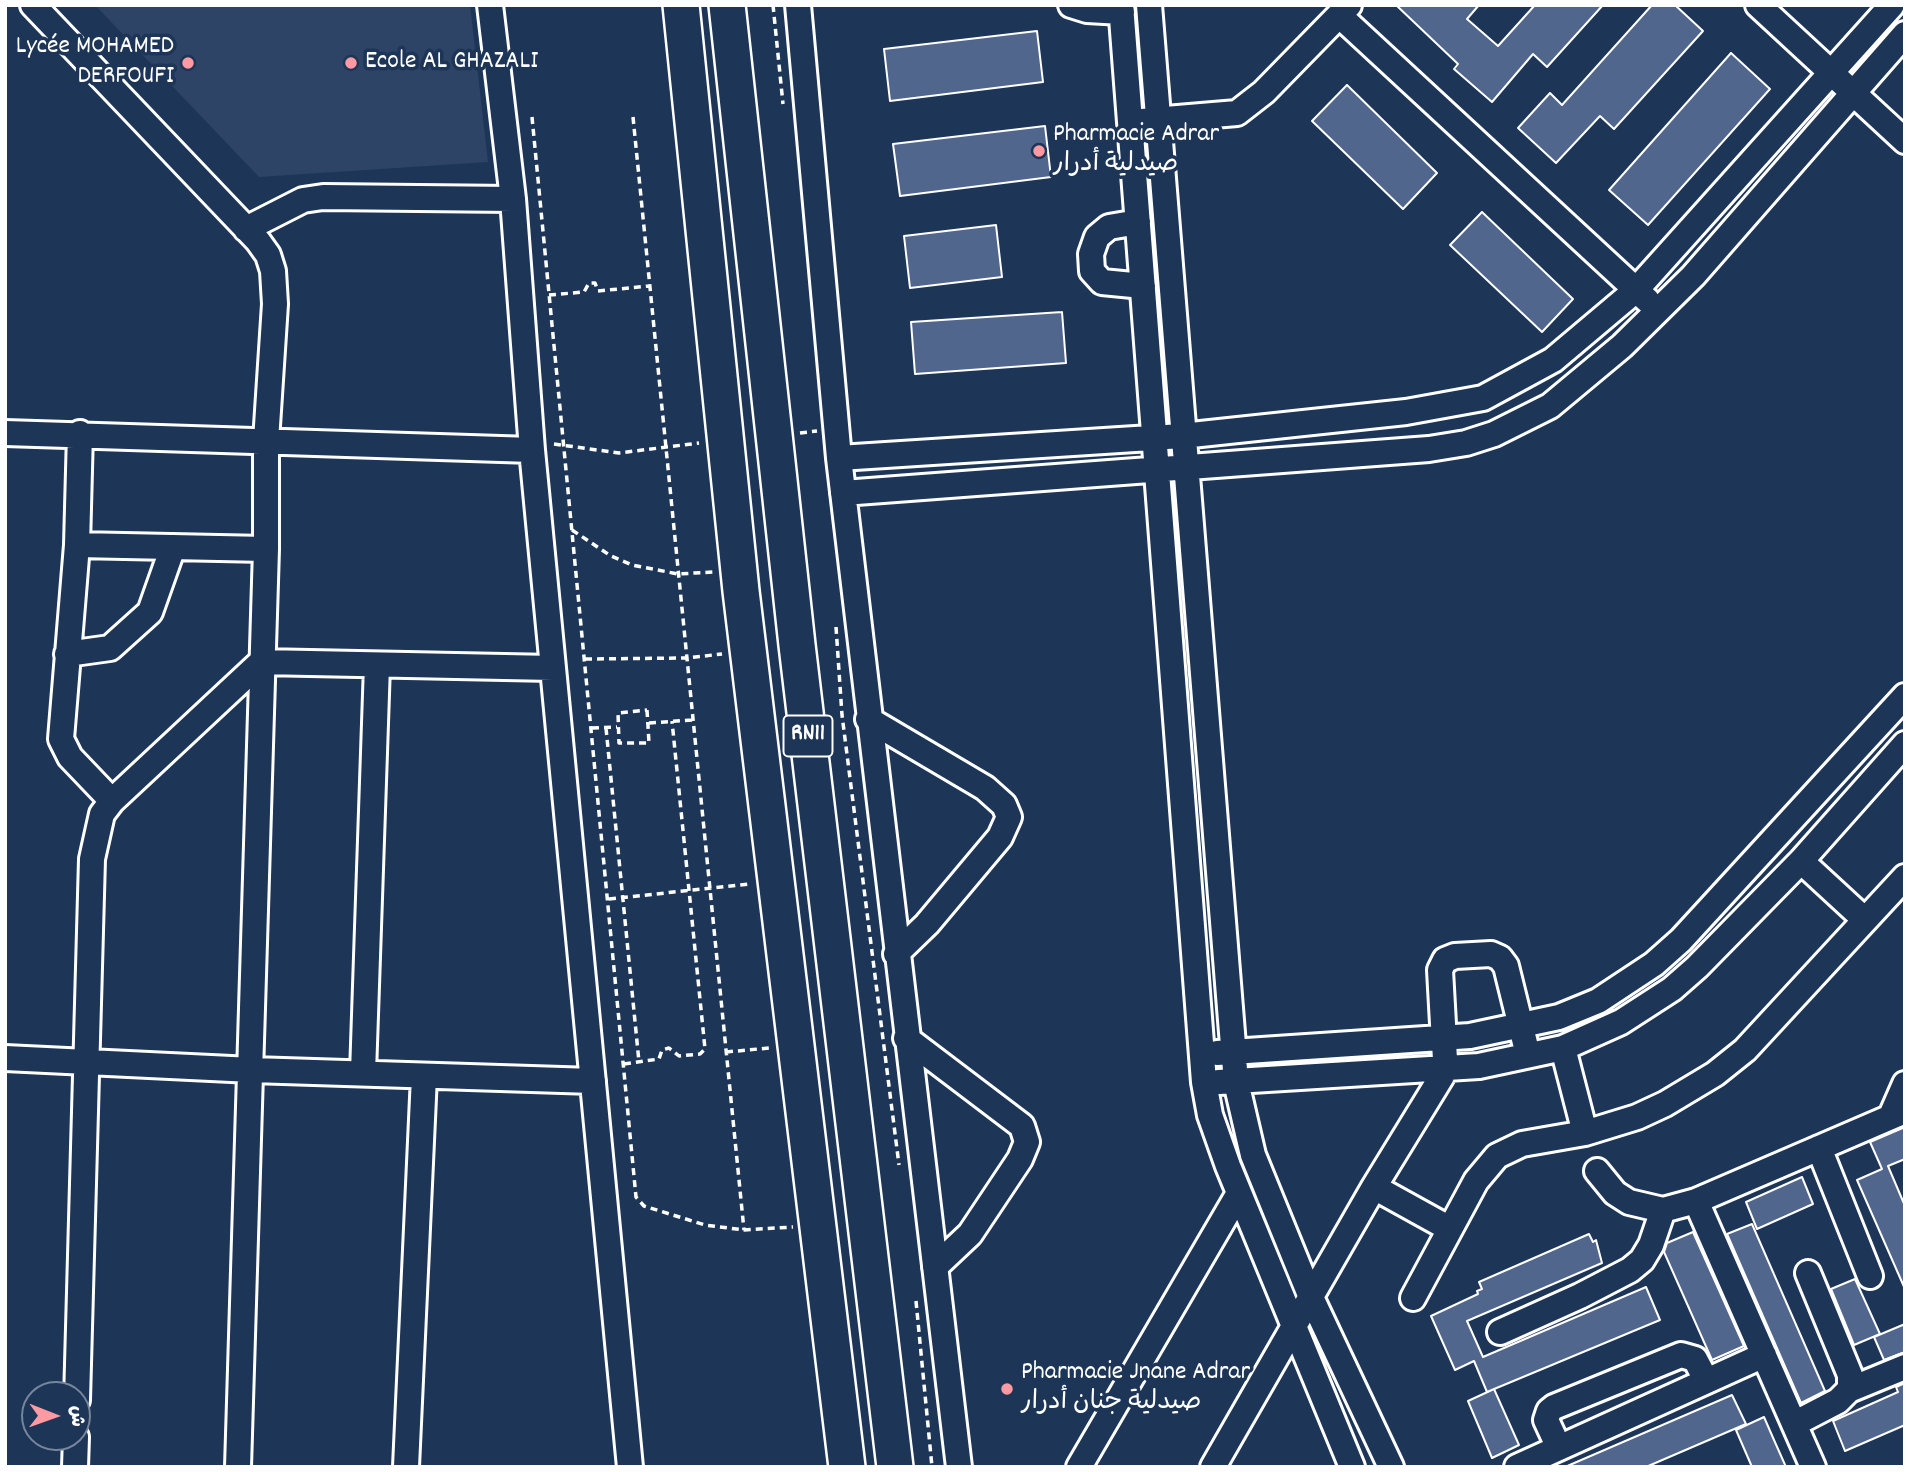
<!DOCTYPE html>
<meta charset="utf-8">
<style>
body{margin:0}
#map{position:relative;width:1910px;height:1472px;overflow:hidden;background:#1d3557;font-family:Dekko,"Playpen Sans Arabic",sans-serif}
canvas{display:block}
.frame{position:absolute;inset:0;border:7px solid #fff;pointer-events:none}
.north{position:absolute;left:21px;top:1381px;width:70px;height:70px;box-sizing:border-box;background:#1d3557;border:2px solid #77869a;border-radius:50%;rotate:91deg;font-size:19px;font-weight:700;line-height:28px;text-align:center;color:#fff}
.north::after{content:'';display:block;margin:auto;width:24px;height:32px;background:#ff9aa2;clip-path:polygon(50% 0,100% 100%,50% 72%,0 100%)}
</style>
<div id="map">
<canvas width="1910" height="1472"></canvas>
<div class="frame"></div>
<div class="north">ش</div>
</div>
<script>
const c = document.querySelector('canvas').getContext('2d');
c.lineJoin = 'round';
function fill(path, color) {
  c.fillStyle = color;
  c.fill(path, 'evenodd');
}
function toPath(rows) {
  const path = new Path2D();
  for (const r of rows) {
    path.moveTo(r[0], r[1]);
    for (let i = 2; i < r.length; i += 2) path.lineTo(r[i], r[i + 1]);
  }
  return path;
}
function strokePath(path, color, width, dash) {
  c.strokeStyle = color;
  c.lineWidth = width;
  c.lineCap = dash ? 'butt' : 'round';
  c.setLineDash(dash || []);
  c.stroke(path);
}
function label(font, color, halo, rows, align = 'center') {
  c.font = font + ' Dekko,"Playpen Sans Arabic",sans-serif';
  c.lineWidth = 7;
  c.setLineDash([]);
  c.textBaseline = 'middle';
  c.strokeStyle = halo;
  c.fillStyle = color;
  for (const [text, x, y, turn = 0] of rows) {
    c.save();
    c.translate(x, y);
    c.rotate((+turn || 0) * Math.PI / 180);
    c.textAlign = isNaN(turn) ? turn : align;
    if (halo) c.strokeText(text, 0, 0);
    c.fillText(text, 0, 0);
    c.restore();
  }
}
const built = toPath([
 [95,5,470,5,488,162,259,177]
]);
const building = toPath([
 [1396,5,1479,5,1467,19,1498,46,1535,5,1603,5,1547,67,1533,54,1492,102,1454,69,1458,64,1396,5],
 [1652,5,1675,5,1703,31,1614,129,1600,116,1556,163,1518,128,1550,93,1562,105,1652,5],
 [1037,31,1043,82,890,101,884,49,1037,31],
 [1731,53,1770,89,1648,225,1609,190,1731,53],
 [1347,85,1437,173,1403,209,1312,121,1347,85],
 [1045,126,1051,177,900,196,893,144,1045,126],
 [1482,212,1573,299,1542,332,1450,245,1482,212],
 [996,225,1002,277,910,288,904,236,996,225],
 [1062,312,1066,363,915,374,911,322,1062,312],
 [1905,1127,1905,1159,1888,1166,1905,1206,1905,1289,1857,1180,1882,1169,1870,1142,1905,1127],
 [1802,1177,1813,1204,1757,1229,1746,1202,1802,1177],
 [1752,1224,1825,1391,1801,1403,1727,1234,1752,1224],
 [1693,1232,1744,1346,1712,1360,1664,1252,1667,1243,1693,1232],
 [1589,1234,1593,1242,1596,1240,1602,1263,1467,1321,1483,1357,1646,1287,1660,1320,1487,1392,1474,1361,1455,1370,1431,1316,1478,1294,1477,1291,1482,1289,1479,1282,1589,1234],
 [1855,1279,1880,1334,1854,1345,1831,1289,1855,1279],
 [1905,1324,1905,1352,1884,1360,1874,1337,1905,1324],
 [1905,1383,1905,1425,1845,1451,1833,1421,1898,1392,1896,1387,1905,1383],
 [1494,1389,1519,1445,1492,1458,1468,1401,1494,1389],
 [1732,1395,1746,1424,1646,1467,1565,1467,1732,1395],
 [1764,1417,1774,1440,1786,1467,1752,1467,1736,1430,1764,1417]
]);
const path = toPath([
 [773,5,783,104],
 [532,117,636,1197,644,1206,705,1225,744,1230,793,1227],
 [633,117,744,1230],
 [549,295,584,292,589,283,595,283,598,291,649,286],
 [800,433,817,431],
 [554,444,619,453,699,443],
 [572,530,611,556,632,565,678,574,713,572],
 [836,627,842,715,899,1165],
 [585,659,686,658,722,654],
 [647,710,649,743,619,743,618,713,647,710],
 [649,723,692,720],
 [592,728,617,727],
 [606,728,639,1062],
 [609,899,749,884],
 [726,1052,769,1048],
 [624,1064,659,1059,662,1050,669,1048,679,1056,700,1054,705,1049,672,721],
 [916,1301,932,1467]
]);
const minor = toPath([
 [33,5,258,241,268,255,273,271,275,304,266,441,266,549,238,1467],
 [490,5,513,199,532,450,630,1467],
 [798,5,839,458,959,1467],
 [1071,5,1087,10,1122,12],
 [1121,5,1204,1082,1210,1115,1228,1166,1352,1467],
 [1149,5,1236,1082,1253,1155,1310,1295,1391,1467],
 [1758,5,1905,141],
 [1340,16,1647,300],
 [1142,121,1237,113,1264,92,1349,5],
 [1138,222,1109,227,1097,237,1091,254,1092,271,1102,282,1143,286],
 [246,229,303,200,323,197,513,199],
 [5,433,532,450],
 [80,433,77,545,61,739,70,757,112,801],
 [839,458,1182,436,1406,412,1483,398,1553,360,1636,290,1892,5],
 [843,493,1429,449,1466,443,1494,434,1550,406,1622,346,1693,276,1905,34],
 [77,545,266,549],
 [67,654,110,648,150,612,173,547],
 [868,719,985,788,1004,805,1009,817,1000,837,927,924,896,954],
 [1801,861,1865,920],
 [906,1038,1022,1126,1027,1142,1020,1159,970,1234,935,1267],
 [1563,1048,1585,1133],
 [1217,1053,1470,1036,1559,1017,1598,1001,1654,964,1681,940,1905,696],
 [5,1058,252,1070,593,1081],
 [363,1073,377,665],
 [1219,1082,1479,1066,1563,1048,1621,1022,1672,989,1697,967,1801,861,1905,744],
 [1891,1116,1905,1084],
 [1819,1148,1870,1276],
 [1597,1171,1615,1193,1629,1202,1663,1210,1696,1201,1905,1111],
 [1374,1187,1450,1229],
 [1696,1201,1813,1467],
 [1413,1298,1476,1181,1497,1156,1522,1144,1585,1133,1637,1117,1665,1104,1715,1074,1745,1050,1905,877],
 [1500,1332,1580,1296,1630,1270,1642,1260,1651,1245,1663,1210],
 [1849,1390,1905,1367],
 [77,1400,92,859,102,814,112,801,261,662,553,668],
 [1794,1424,1838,1401,1849,1390,1850,1385,1850,1375,1808,1273],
 [1558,1446,1546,1420,1549,1411,1554,1407,1681,1355,1695,1359,1706,1380],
 [75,1467,76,1437],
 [406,1467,424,1076],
 [1079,1467,1239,1193],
 [1213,1467,1374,1187,1442,1076,1445,1060,1440,970,1445,960,1455,956,1491,954,1500,958,1506,966,1525,1043],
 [1517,1467,1764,1355]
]);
const highway = toPath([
 [681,5,741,591,847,1467],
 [727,5,797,645,895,1467]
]);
const markers = [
 [188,63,7,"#ff9aa2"],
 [351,63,7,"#ff9aa2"],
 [1039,151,7,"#ff9aa2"],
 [1007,1389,7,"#ff9aa2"]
];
const shields = [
 [808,736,49]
];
const shieldNames = [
 ["RN11",808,736]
];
const poiNames = [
 ["Lycée MOHAMED",174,48,"right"],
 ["DERFOUFI",174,78,"right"],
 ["Ecole AL GHAZALI",365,63],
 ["Pharmacie Adrar",1053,136],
 ["صيدلية أدرار",1053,166],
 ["Pharmacie Jnane Adrar",1021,1374],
 ["صيدلية جنان أدرار",1021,1404]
];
fill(built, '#2d4467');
fill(building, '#51668d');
strokePath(building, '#fff', 2);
strokePath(minor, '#fff', 30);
strokePath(highway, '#fff', 40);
strokePath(path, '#fff', 3.5, [7, 5]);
strokePath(minor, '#1d3557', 24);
strokePath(highway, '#1d3557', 35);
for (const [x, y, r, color] of markers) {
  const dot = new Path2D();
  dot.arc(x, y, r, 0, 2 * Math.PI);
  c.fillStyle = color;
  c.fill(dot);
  strokePath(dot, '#1d3557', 2.5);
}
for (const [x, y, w] of shields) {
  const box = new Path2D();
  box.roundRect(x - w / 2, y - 20.5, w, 41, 5);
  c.fillStyle = '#1d3557';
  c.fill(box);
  strokePath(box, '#fff', 2);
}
label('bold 24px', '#fff', null, shieldNames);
label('26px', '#fff', '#1d3557', poiNames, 'left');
</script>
